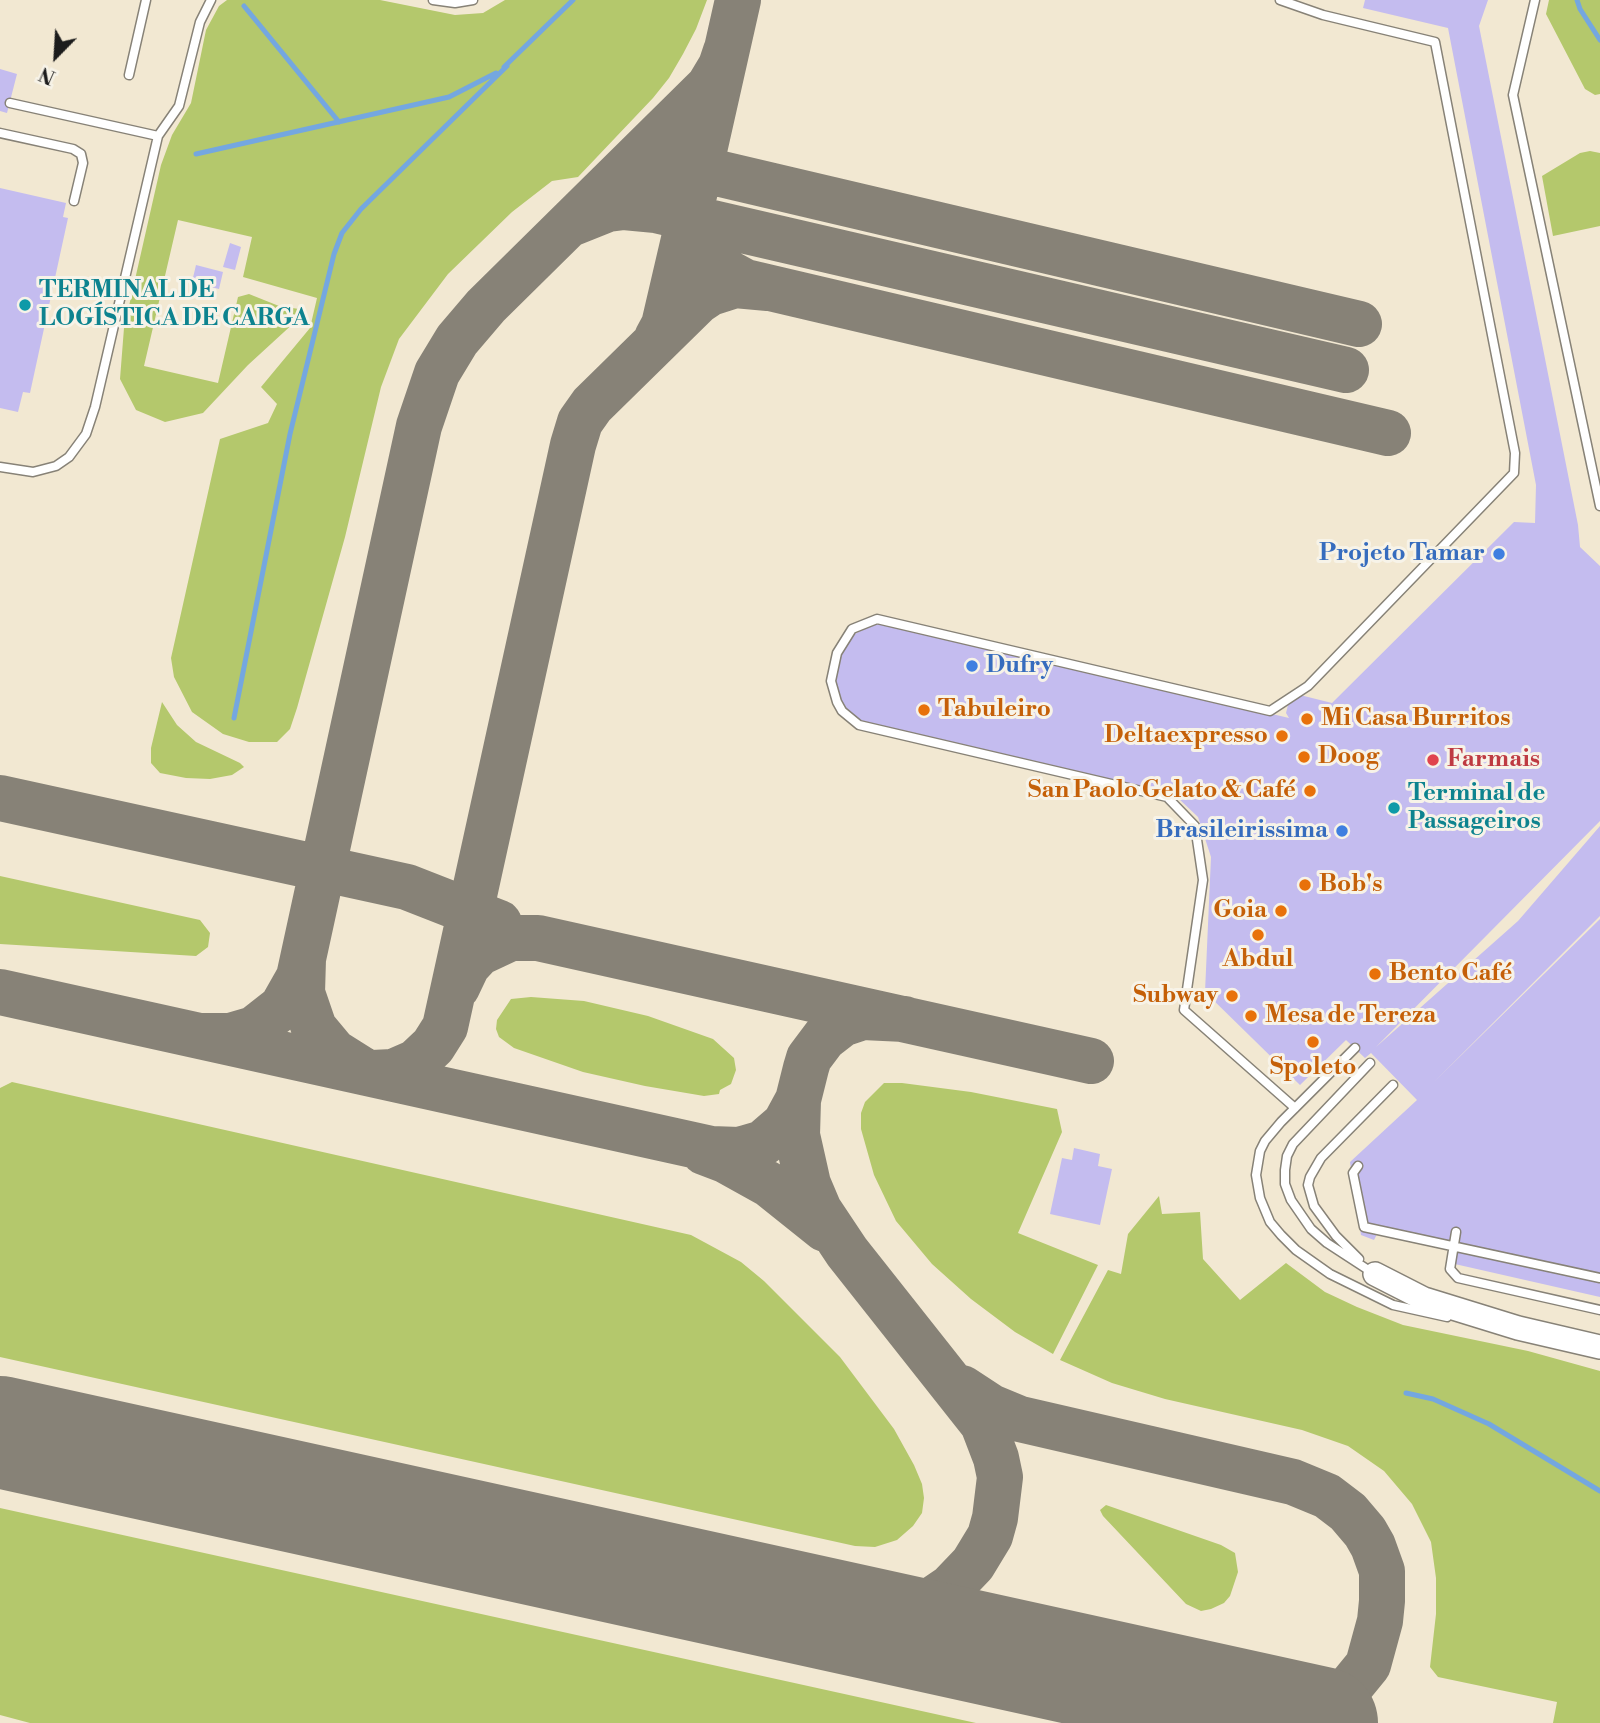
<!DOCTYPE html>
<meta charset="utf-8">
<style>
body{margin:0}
#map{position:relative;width:1600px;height:1723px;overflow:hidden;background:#f2e8d2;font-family:"Libre Bodoni",serif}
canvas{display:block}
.north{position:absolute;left:21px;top:21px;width:70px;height:70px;-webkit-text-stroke:5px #f7f3e8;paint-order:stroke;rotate:204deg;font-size:19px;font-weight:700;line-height:28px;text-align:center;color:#1c1c1c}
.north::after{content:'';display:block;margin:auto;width:24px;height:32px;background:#1c1c1c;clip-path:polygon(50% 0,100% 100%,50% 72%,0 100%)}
</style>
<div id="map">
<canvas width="1600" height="1723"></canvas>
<div class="north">N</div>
</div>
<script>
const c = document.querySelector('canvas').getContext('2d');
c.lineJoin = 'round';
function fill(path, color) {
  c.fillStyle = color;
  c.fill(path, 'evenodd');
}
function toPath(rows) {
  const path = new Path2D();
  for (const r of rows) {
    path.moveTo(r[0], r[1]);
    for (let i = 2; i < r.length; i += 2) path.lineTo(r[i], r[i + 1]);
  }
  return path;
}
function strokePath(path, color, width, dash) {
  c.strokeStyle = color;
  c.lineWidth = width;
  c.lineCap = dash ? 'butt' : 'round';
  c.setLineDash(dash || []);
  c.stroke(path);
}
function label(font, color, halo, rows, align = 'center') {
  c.font = font + ' "Libre Bodoni",serif';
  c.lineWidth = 6;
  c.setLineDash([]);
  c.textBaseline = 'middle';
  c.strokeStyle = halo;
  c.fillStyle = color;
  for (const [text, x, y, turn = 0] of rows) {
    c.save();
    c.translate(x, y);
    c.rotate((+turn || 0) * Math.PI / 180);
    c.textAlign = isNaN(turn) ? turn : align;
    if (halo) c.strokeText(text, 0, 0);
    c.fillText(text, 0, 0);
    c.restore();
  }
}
const green = toPath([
 [227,0,380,0,455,15,483,13,505,0,707,0,696,29,683,54,669,78,653,98,578,177,552,181,512,212,448,274,399,339,381,387,345,537,297,708,290,729,277,742,249,742,223,734,192,712,174,677,171,658,220,439,268,423,277,404,261,387,310,328,317,298,243,277,252,237,178,220,144,366,218,383,238,297,249,294,279,306,299,309,296,321,248,365,203,413,165,422,136,410,120,379,124,328,161,165,172,135,191,103,206,30,219,6],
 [1549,0,1600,0,1600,94,1595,95,1585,89,1546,14],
 [1590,151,1600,153,1600,226,1553,236,1542,176,1580,153],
 [162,702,177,725,196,742,240,763,244,767,232,775,210,779,186,778,160,773,151,763,151,748],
 [0,876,200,920,210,933,208,947,196,956,0,944],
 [531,997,584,1001,648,1016,713,1039,734,1058,736,1070,731,1084,720,1090,719,1094,704,1096,645,1086,583,1072,514,1048,499,1037,496,1029,497,1020,511,999],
 [12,1082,691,1235,741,1262,764,1281,840,1357,894,1429,914,1465,922,1484,924,1498,922,1513,913,1526,897,1540,875,1547,855,1546,0,1357,0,1088],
 [884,1083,902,1083,971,1092,1057,1109,1062,1132,1018,1233,1098,1265,1053,1354,1015,1332,971,1299,932,1264,896,1221,874,1175,861,1129,861,1113,865,1102],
 [1159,1196,1162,1214,1200,1212,1203,1259,1240,1300,1286,1263,1325,1292,1357,1307,1403,1325,1528,1351,1600,1371,1600,1723,1553,1723,1557,1702,1438,1677,1430,1667,1436,1614,1436,1578,1431,1542,1412,1504,1384,1471,1348,1446,1302,1430,1165,1399,1112,1383,1060,1360,1108,1270,1121,1274,1128,1234],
 [1106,1505,1221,1545,1235,1553,1238,1572,1230,1596,1224,1603,1211,1609,1201,1611,1186,1604,1103,1516,1100,1510],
 [0,1508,976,1723,30,1723,0,1715]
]);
const stream = toPath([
 [1577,0,1580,9,1600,40],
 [244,6,339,122],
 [504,67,573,0],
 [196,154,449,97,496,73],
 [234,718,290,434,334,254,342,233,361,209,507,66],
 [1406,1393,1433,1399,1489,1424,1600,1491]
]);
const taxiway = toPath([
 [614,184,633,175,659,167,700,169,1359,324],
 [693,200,693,224,701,247,714,265,745,282,1388,433],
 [573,223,608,209,624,207,656,210,1346,370],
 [657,338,664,325,685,235,738,0],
 [0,798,407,887,499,923],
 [303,959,302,993,314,1028,334,1052,361,1069],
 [457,987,467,966,479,953,511,938,538,938,1091,1061],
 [0,992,711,1149,739,1150,763,1143,785,1124,798,1100],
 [200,1036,230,1036,254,1029,282,1007,299,977,419,426,437,373,457,340,486,306,709,86,721,66,726,51],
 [372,1073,393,1072,416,1062,433,1046,445,1027,573,445,580,422,592,405,698,301,710,293,735,285,768,288],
 [704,1152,725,1160,770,1185,825,1229],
 [962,1388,991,1407,1020,1419,1293,1482,1327,1496,1348,1512,1365,1532,1373,1546,1382,1571,1382,1601,1380,1621,1368,1665,1350,1687,1327,1703,1298,1711,1261,1710],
 [802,1608,873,1618,892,1616,926,1604,951,1587,973,1564,990,1536,995,1518,1000,1477,996,1458,983,1424,847,1252,819,1210,808,1184,797,1135,798,1100,806,1068,809,1058,824,1038,842,1024,863,1017,905,1019],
 [1212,1723,1217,1700]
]);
const runway = toPath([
 [0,1432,1322,1723]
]);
const building = toPath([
 [1365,0,1488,0,1479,26,1578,525,1580,547,1600,566,1600,821,1376,1047,1518,921,1600,826,1600,916,1435,1081,1600,919,1600,1297,1446,1262,1449,1249,1377,1234,1374,1240,1361,1235,1350,1162,1417,1100,1371,1053,1365,1058,1346,1040,1300,1085,1205,992,1211,857,1198,817,1178,798,861,725,846,713,839,701,834,685,837,661,851,636,872,625,888,623,1289,718,1286,713,1290,697,1296,694,1332,703,1514,522,1535,523,1536,485,1448,28,1363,8],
 [0,69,17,74,7,113,0,111],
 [0,188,66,203,63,217,68,218,30,393,23,392,18,412,0,408],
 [230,243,241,247,235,270,223,267],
 [196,265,223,272,219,289,192,282],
 [1074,1148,1100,1154,1098,1166,1112,1169,1100,1225,1050,1214,1062,1158,1072,1160]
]);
const service = toPath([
 [433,0,455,3,473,0],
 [1280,0,1323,15,1435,42,1515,453,1514,473,1308,686,1270,711,877,619,852,629,837,653,831,681,837,702,842,711,859,725,1167,797,1195,826,1203,880,1184,1010,1295,1108],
 [1535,0,1513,95,1600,506],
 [129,75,146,0],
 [10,103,158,136],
 [0,133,73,149,81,154,83,163,74,201],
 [0,467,33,472,56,466,69,457,86,434,95,407,158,136,179,106,200,22,211,0],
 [1355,1048,1281,1122,1265,1141,1260,1151,1256,1175,1260,1198,1270,1222,1281,1235,1296,1250,1330,1274,1393,1305,1447,1317],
 [1370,1063,1293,1144,1287,1156,1285,1170,1285,1184,1291,1200,1311,1229,1327,1243,1373,1273],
 [1358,1166,1353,1173,1364,1227,1600,1278],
 [1456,1232,1450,1269,1458,1278,1600,1310],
 [1359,1259,1336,1236,1314,1206,1308,1185,1310,1177,1321,1158,1393,1085]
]);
const secondary = toPath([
 [1375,1274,1424,1299,1518,1328,1600,1347]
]);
const markers = [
 [25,305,7,"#0f9aa8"],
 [1499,554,7,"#3f7fe0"],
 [972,666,7,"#3f7fe0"],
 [924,710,7,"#e8710a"],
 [1307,719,7,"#e8710a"],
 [1282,736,7,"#e8710a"],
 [1304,757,7,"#e8710a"],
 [1433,760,7,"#e0444e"],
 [1310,791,7,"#e8710a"],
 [1394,808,7,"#0f9aa8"],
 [1342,831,7,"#3f7fe0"],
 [1305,885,7,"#e8710a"],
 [1281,911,7,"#e8710a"],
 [1258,935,7,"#e8710a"],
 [1375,974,7,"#e8710a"],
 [1232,996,7,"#e8710a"],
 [1251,1016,7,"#e8710a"],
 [1313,1042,7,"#e8710a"]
];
const cultureNames = [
 ["TERMINAL DE",39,291],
 ["LOGÍSTICA DE CARGA",39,319],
 ["Terminal de",1408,794],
 ["Passageiros",1408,822]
];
const shopNames = [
 ["Projeto Tamar",1485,554],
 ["Dufry",986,666,"left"],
 ["Brasileirissima",1328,831]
];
const foodNames = [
 ["Tabuleiro",938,710],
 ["Mi Casa Burritos",1321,719],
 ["Deltaexpresso",1268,736,"right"],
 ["Doog",1318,757],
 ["San Paolo Gelato & Café",1296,791,"right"],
 ["Bob's",1319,885],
 ["Goia",1267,911,"right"],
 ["Abdul",1258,960,"center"],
 ["Bento Café",1389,974],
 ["Subway",1218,996,"right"],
 ["Mesa de Tereza",1265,1016],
 ["Spoleto",1313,1068,"center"]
];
const healthNames = [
 ["Farmais",1447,760]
];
fill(green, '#b4c86c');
strokePath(stream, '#74a7e0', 5);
strokePath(taxiway, '#878277', 46);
strokePath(runway, '#878277', 112);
fill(building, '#c4bcef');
strokePath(service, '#878277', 11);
strokePath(secondary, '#878277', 26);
strokePath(service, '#fff', 8);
strokePath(secondary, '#fff', 23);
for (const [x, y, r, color] of markers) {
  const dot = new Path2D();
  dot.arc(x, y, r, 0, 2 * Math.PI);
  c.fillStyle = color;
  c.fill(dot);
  strokePath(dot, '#f7f3e8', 2.5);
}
label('bold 24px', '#0d838f', '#f7f3e8', cultureNames, 'left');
label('bold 24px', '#366cbe', '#f7f3e8', shopNames, 'right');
label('bold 24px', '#c56008', '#f7f3e8', foodNames, 'left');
label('bold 24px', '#be3a42', '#f7f3e8', healthNames, 'left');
</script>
